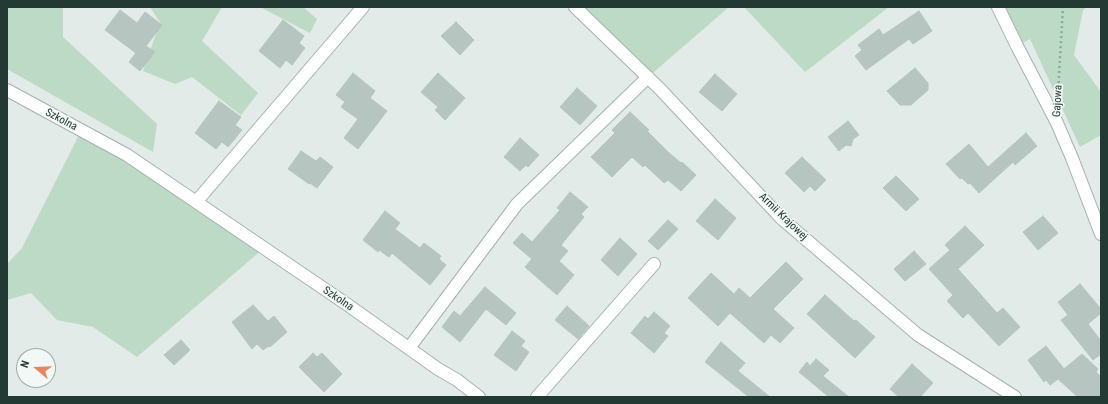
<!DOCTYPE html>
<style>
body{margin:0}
#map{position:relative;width:1108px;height:404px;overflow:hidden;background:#e2ebe7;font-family:"Roboto Condensed",sans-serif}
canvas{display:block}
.frame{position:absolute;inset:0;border:8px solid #233a34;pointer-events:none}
.north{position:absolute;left:16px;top:348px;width:40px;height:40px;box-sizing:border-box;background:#f2f8f5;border:1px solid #9faca8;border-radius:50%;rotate:289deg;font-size:11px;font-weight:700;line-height:16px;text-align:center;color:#233a34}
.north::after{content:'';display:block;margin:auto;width:14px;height:18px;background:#e78664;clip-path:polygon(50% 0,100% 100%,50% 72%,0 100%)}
</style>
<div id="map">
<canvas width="1108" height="404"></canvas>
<div class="frame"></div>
<div class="north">N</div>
</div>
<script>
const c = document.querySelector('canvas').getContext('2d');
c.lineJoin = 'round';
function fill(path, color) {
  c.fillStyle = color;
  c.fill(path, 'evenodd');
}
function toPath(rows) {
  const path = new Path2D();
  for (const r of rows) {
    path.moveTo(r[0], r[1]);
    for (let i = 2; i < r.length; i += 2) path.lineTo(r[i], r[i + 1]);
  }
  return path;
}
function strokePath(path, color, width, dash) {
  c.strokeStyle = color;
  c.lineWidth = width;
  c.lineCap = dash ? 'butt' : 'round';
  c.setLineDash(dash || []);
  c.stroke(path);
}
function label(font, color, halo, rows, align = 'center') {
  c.font = font + ' "Roboto Condensed",sans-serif';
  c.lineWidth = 3.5;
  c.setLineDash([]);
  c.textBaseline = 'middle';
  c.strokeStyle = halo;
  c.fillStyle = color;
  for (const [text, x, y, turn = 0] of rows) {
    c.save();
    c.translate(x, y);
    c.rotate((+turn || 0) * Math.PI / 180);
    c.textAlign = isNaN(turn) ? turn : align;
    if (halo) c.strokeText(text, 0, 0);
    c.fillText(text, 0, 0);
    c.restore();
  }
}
const green = toPath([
 [7,7,63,7,63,37,157,124,153,152,7,69],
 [150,7,222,7,202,41,258,93,241,115,192,77,175,84,143,71,160,22],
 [260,7,303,7,317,19,310,33],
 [575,7,729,7,648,77],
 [744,7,889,7,805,72],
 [998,7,1087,7,1083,10,1074,55,1101,92,1101,135,1080,147,1030,39,1017,46],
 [81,131,264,248,137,357,93,327,57,320,31,293,7,300,7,264,22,248]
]);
const building = toPath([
 [120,10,137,23,145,12,162,25,146,46,155,52,140,71,129,62,136,53,105,30,120,10],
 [919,11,932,31,913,44,909,39,866,70,855,56,862,50,858,45,879,29,883,35,919,11],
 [283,20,304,36,299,43,305,48,292,65,286,60,280,68,259,51,283,20],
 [456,22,474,40,460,55,441,36,456,22],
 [915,68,928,83,928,90,911,105,900,105,887,91,915,68],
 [353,73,375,91,370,98,387,111,358,149,344,138,358,119,341,107,345,102,336,95,353,73],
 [438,73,465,98,445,120,435,110,438,107,421,92,438,73],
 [715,74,737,94,722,111,699,92,715,74],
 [577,88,597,106,580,125,560,107,577,88],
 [219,101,241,117,235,125,242,130,228,147,222,142,216,149,195,133,219,101],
 [630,112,649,130,647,131,668,152,681,163,682,162,696,175,681,191,668,180,664,183,645,165,643,167,632,157,612,177,591,157,615,133,612,130,630,112],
 [848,121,859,135,853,139,851,146,846,145,839,151,828,137,848,121],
 [1026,133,1037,146,1015,165,1013,162,979,193,970,183,968,184,962,178,960,179,946,164,969,144,988,167,1026,133],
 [520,138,539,155,528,167,526,165,520,171,504,157,520,138],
 [301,151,316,161,320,157,333,167,317,188,310,183,309,184,288,169,301,151],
 [802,157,826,180,815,191,810,186,804,192,785,173,802,157],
 [896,176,919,199,906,211,883,188,896,176],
 [570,192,588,207,581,214,584,217,561,245,568,251,559,261,574,275,557,295,525,267,532,259,513,243,522,233,532,242,560,210,557,208,570,192],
 [715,199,736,218,718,240,696,221,715,199],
 [385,211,400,223,395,229,420,248,424,243,441,256,439,259,446,265,430,285,392,253,389,257,379,250,378,252,363,240,385,211],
 [1043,216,1058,233,1038,250,1023,232,1043,216],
 [668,220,678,229,658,250,648,241,668,220],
 [965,226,984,245,958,269,997,313,1003,308,1020,327,999,346,968,313,963,318,947,301,953,295,929,269,950,250,945,245,965,226],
 [620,238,637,254,618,276,601,260,620,238],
 [914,251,926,264,905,281,894,269,914,251],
 [786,262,803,279,773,309,794,328,780,343,771,335,764,343,730,313,718,326,688,298,711,273,734,294,739,288,750,298,786,262],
 [1080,284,1101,309,1101,313,1088,324,1101,341,1101,354,1093,360,1061,320,1068,315,1058,302,1080,284],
 [485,287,516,313,506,325,486,309,460,342,442,327,454,311,460,316,485,287],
 [825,295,854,321,856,320,875,337,855,358,807,314,825,295],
 [253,305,268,321,274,316,287,332,270,347,269,346,263,350,257,344,252,349,232,322,253,305],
 [567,306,589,326,578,339,555,320,567,306],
 [654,312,670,326,664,333,668,336,654,353,631,333,645,316,648,319,654,312],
 [512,331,525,341,521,346,529,352,516,371,494,355,512,331],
 [181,340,190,350,174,365,164,355,181,340],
 [721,342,745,363,738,371,770,397,749,397,705,362,721,342],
 [1046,346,1064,369,1082,354,1098,369,1096,372,1101,377,1101,397,1078,397,1058,379,1050,385,1046,380,1044,382,1028,360,1046,346],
 [313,353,317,357,322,353,342,374,324,392,299,367,313,353],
 [816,359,829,370,823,376,849,397,829,397,799,372,807,362,810,366,816,359],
 [912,364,933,383,920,397,899,397,890,389,912,364]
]);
const path = toPath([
 [1058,93,1063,7]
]);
const minor = toPath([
 [575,7,660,89,782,219,918,335,1015,397],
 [998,7,1017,46,1057,123,1072,158,1101,234],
 [7,90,127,155,345,303,438,369,457,380,479,397],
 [196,202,363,7],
 [409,348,517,204,648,77],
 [537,397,654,264]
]);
const streetNames = [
 ["Gajowa",1058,101,-87],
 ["Szkolna",61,120,28],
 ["Armii Krajowej",783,217,44],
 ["Szkolna",338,299,34]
];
fill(green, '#bcdac5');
fill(building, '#b7c5c0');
strokePath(building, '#b5c4be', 1);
strokePath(minor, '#a5b2ae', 14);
strokePath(path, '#85aca0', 2.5, [2, 3]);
strokePath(minor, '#fff', 12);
label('11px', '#233a34', '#f2f8f5', streetNames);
</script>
